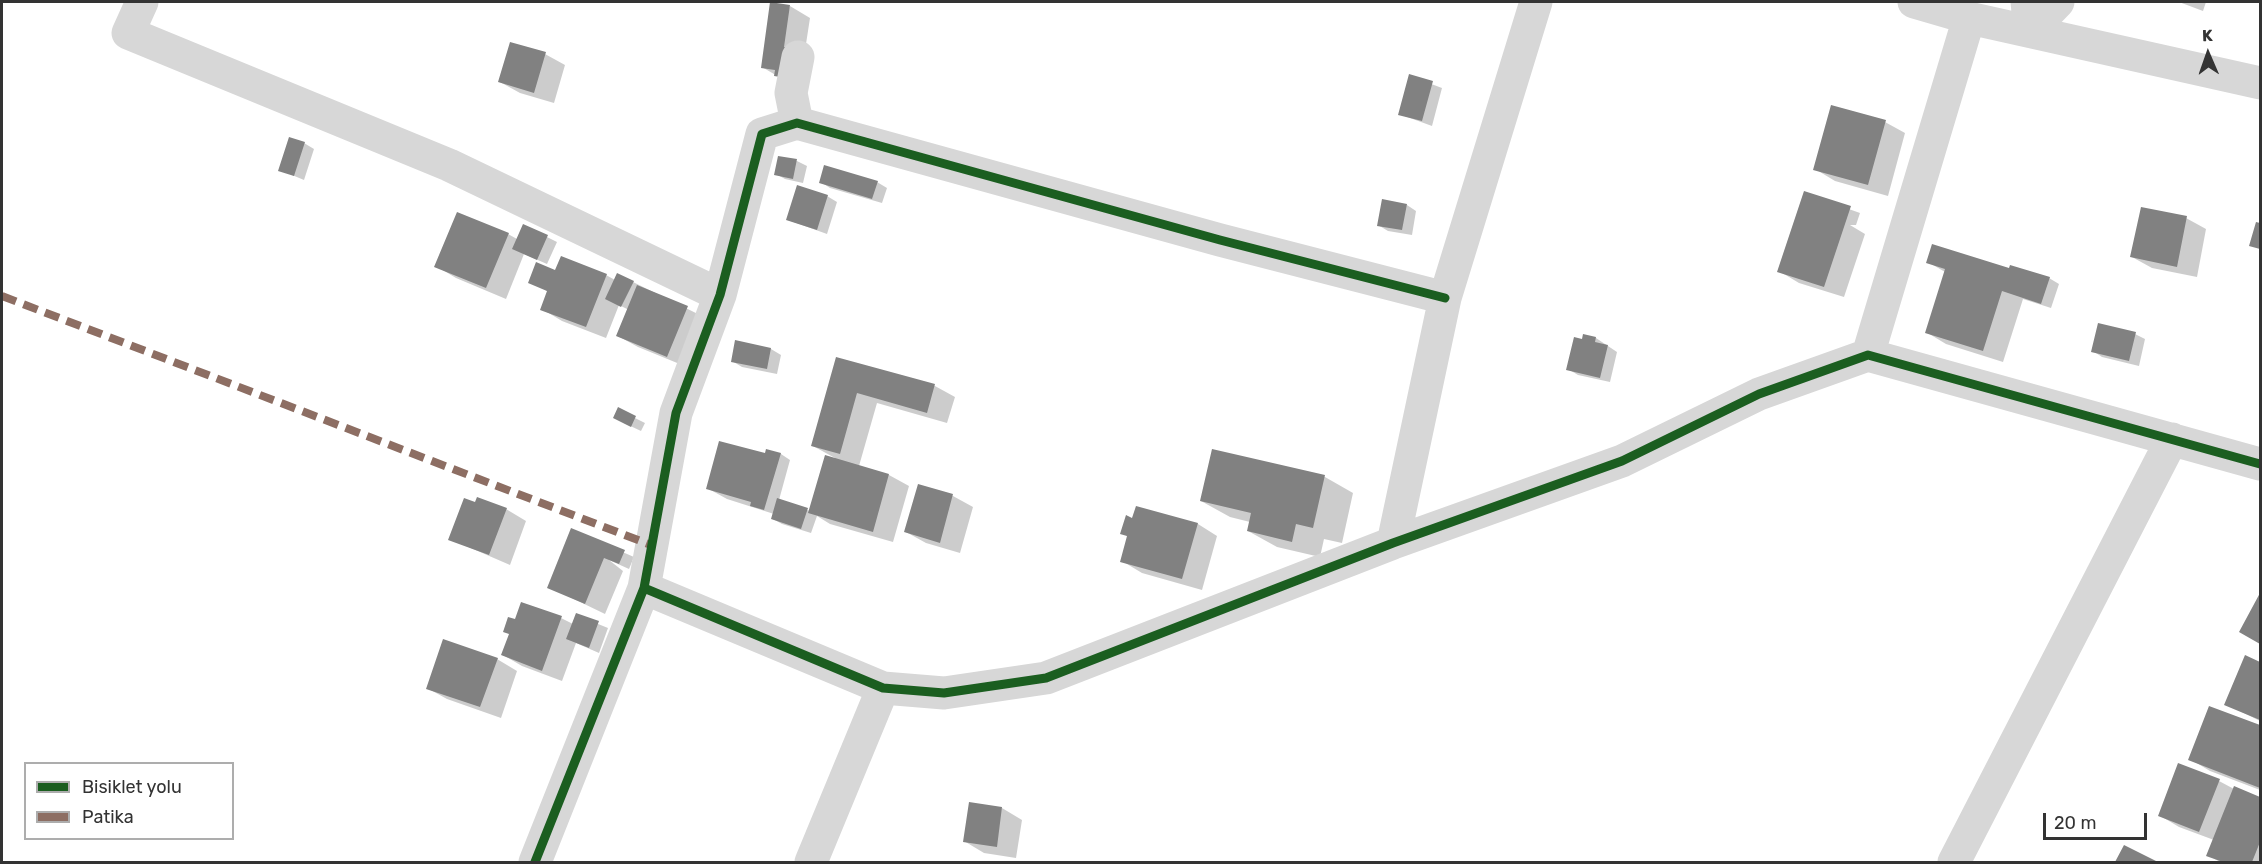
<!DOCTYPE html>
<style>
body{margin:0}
#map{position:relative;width:2262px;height:864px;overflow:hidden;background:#fff;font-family:Rubik,sans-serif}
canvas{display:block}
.frame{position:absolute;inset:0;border:3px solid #333;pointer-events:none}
.legend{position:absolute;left:24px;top:762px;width:210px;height:78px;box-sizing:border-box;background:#fff;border:2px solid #adadad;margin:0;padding:8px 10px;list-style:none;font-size:18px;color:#333}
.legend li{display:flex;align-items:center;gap:12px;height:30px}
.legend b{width:30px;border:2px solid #adadad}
.north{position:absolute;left:2178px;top:24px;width:60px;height:60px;-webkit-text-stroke:4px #fff;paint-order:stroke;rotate:358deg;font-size:16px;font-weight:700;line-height:24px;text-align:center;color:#333}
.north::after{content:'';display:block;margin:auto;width:21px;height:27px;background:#333;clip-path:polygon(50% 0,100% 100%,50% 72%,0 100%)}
.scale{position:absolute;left:2043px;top:813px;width:104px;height:27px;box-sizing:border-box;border:3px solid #333;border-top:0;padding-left:8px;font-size:18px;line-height:21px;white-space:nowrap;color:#333;-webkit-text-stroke:4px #fff;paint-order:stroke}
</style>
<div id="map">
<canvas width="2262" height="864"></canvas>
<div class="frame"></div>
<ul class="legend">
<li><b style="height:8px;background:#1b5e20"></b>Bisiklet yolu</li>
<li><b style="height:8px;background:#8d6e63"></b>Patika</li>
</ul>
<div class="north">K</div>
<div class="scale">20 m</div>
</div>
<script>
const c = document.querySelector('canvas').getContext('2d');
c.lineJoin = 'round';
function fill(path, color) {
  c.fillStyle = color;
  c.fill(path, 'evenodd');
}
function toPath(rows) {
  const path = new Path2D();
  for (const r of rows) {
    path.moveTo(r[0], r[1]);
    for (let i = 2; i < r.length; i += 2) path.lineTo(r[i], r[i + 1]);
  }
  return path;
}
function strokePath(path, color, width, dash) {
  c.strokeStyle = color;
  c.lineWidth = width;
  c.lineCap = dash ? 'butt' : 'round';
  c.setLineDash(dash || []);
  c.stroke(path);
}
const shadow = toPath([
 [2179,2,2206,2,2203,11],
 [790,6,810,18,804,57,796,87,762,67],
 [545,54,565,65,554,103,520,93,500,82],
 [1410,76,1442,88,1432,126,1399,114],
 [1885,122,1905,133,1888,196,1835,181,1815,169],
 [304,143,314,149,304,180,280,170],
 [779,158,797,161,807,166,803,183,785,179,776,174],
 [821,182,877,182,887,188,882,203,830,188],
 [1804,193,1860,213,1856,225,1850,225,1865,234,1844,297,1799,283,1779,271],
 [827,196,837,202,827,234,788,220],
 [1407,205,1416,211,1412,235,1388,231,1378,225],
 [2186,218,2206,229,2197,277,2152,268,2132,257],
 [508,234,517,239,547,237,557,242,547,264,524,254,506,299,456,278,436,266],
 [1928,262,2010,270,2049,278,2059,284,2051,308,2023,299,2003,362,1946,344,1926,332,1945,272],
 [556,272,606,275,615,280,633,282,708,319,687,367,638,347,618,336,629,310,619,305,606,338,562,321,542,309,549,292,530,282],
 [2135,334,2145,339,2139,366,2102,357,2093,351],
 [1596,338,1617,352,1610,382,1578,375,1568,369,1583,341],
 [736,342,771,349,781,355,777,374,742,367,732,361],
 [837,359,935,386,955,397,947,423,877,403,859,466,889,475,909,486,893,542,830,524,817,516,811,533,782,524,773,519,774,514,727,499,707,488,764,455,781,454,790,460,779,500,810,511,835,458,813,446],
 [635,418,645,423,641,431,624,423],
 [1213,451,1325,477,1353,493,1342,543,1324,539,1320,557,1277,547,1248,531,1250,522,1230,517,1201,501],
 [919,486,953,496,973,507,960,553,926,543,906,532],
 [506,509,526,521,510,565,450,539],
 [1133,519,1198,524,1217,536,1202,590,1142,573,1122,561,1129,537,1122,533],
 [572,530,634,557,629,569,609,560,623,571,605,614,549,587],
 [2260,596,2260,643,2241,632],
 [576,615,608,628,599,653,576,643,562,681,522,666,503,655,516,621,561,618,573,624],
 [2245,657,2260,663,2260,721,2226,704],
 [497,659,517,671,501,718,447,699,427,688],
 [2210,708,2260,727,2260,790,2210,771,2190,759],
 [2219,781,2234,789,2260,798,2260,862,2220,862,2208,855,2214,840,2179,827,2159,815],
 [1002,808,1022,820,1016,858,984,853,964,841],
 [2125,847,2155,862,2117,862]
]);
const building = toPath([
 [770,2,790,5,784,47,791,48,787,78,774,76,775,70,761,68],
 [510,42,546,52,534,93,498,82],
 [1409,74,1433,81,1422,121,1398,115],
 [1831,105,1886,120,1868,185,1813,170],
 [289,137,305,142,294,176,278,171],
 [778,156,797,159,793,179,774,175],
 [824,165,878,181,872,199,819,183],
 [797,185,828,195,817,230,786,220],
 [1804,191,1851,206,1824,287,1777,272],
 [1382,199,1407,204,1402,230,1377,226],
 [2141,207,2187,216,2177,267,2130,257],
 [457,212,509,233,486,288,434,267],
 [2256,222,2260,223,2260,249,2249,246],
 [523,224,548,235,537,260,512,249],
 [1932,244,2009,268,2010,265,2050,277,2041,304,2002,291,1983,351,1925,333,1945,269,1926,263],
 [561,256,607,274,586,327,540,310,547,291,528,283,536,262,555,270],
 [617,273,634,281,621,307,605,299],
 [637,285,688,306,667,357,616,336],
 [2098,323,2136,332,2129,361,2091,352],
 [1583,334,1596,337,1595,342,1608,345,1600,378,1566,370,1574,337,1582,339],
 [735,340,771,348,767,369,731,362],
 [836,357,935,384,927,413,857,393,840,454,811,446],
 [618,407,636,416,631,427,613,418],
 [719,441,765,453,766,449,781,453,764,510,750,506,751,502,706,489],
 [1212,449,1325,475,1313,528,1296,524,1292,542,1247,531,1251,513,1200,501],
 [825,455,889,474,873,532,808,513],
 [918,484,953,494,940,543,904,532],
 [477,497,507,508,489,555,448,540,464,498,475,502],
 [777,498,808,508,801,529,771,519],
 [1136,506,1198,523,1182,579,1120,562,1127,536,1120,534,1126,515,1132,518],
 [571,528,625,550,619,564,604,558,585,604,547,588],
 [2260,593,2260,644,2239,632],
 [521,602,562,616,542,671,501,655,509,634,503,632,508,617,515,619],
 [576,613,599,621,589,648,566,639],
 [443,639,498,658,480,707,426,689],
 [2245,655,2260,662,2260,720,2224,705],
 [2209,706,2260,725,2260,788,2188,760],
 [2178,763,2220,779,2199,832,2158,816],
 [2234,786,2260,797,2260,842,2252,862,2223,862,2206,856],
 [969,802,1002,807,997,847,963,842],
 [2124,845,2158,862,2115,862]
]);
const minor = toPath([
 [142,2,128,33,449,165,720,295],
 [1914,2,1969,18,2260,83],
 [2027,2,2030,31,2058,2],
 [797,123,791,93,798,57],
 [1868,355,1969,18],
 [1393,543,1445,298,1536,2],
 [644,588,883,688,944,693,1046,678,1393,543,1622,461,1759,394,1868,355,2260,464],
 [535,862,644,588,676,413,720,295,762,134,797,123,1220,240,1445,298],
 [811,862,883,688],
 [1954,862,2172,439]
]);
const quiet = toPath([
 [2,296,651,545]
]);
const cycleway = toPath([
 [644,588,883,688,944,693,1046,678,1393,543,1622,461,1759,394,1868,355,2260,464],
 [535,862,644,588,676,413,720,295,762,134,797,123,1220,240,1445,298]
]);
fill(shadow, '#0003');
fill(building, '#818181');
strokePath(minor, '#d7d7d7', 33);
strokePath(quiet, '#8d6e63', 8, [15, 8]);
strokePath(cycleway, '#1b5e20', 9);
</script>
